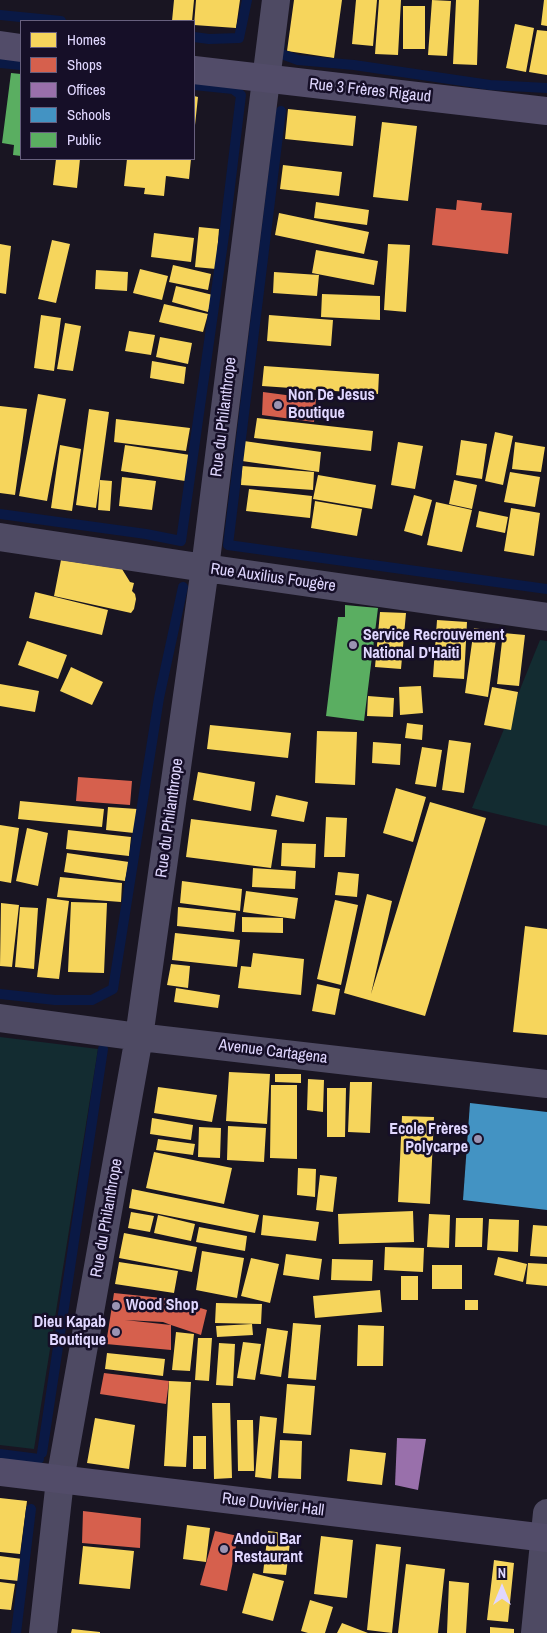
<!DOCTYPE html>
<meta charset="utf-8">
<style>
body{margin:0}
#map{position:relative;width:547px;height:1633px;overflow:hidden;background:#191522;font-family:"Archivo Narrow",sans-serif}
canvas{display:block}
.legend{position:absolute;left:20px;top:20px;width:175px;height:140px;box-sizing:border-box;background:#160f28;border:1px solid #675f7e;margin:0;padding:6px 9px;list-style:none;font-size:15px;color:#e0d7ff}
.legend li{display:flex;align-items:center;gap:10px;height:25px}
.legend b{width:25px;border:1px solid #675f7e}
.north{position:absolute;left:477px;top:1563px;width:50px;height:50px;-webkit-text-stroke:4px #160f28;paint-order:stroke;rotate:0deg;font-size:14px;font-weight:700;line-height:20px;text-align:center;color:#e0d7ff}
.north::after{content:'';display:block;margin:auto;width:18px;height:22px;background:#e0d7ff;clip-path:polygon(50% 0,100% 100%,50% 72%,0 100%)}
</style>
<div id="map">
<canvas width="547" height="1633"></canvas>
<ul class="legend">
<li><b style="height:14px;background:#f6d55c"></b>Homes</li>
<li><b style="height:14px;background:#d6604d"></b>Shops</li>
<li><b style="height:14px;background:#9970ab"></b>Offices</li>
<li><b style="height:14px;background:#4393c3"></b>Schools</li>
<li><b style="height:14px;background:#5aae61"></b>Public</li>
</ul>
<div class="north">N</div>
</div>
<script>
const c = document.querySelector('canvas').getContext('2d');
c.lineJoin = 'round';
function fill(path, color) {
  c.fillStyle = color;
  c.fill(path, 'evenodd');
}
function toPath(rows) {
  const path = new Path2D();
  for (const r of rows) {
    path.moveTo(r[0], r[1]);
    for (let i = 2; i < r.length; i += 2) path.lineTo(r[i], r[i + 1]);
  }
  return path;
}
function strokePath(path, color, width, dash) {
  c.strokeStyle = color;
  c.lineWidth = width;
  c.lineCap = dash ? 'butt' : 'round';
  c.setLineDash(dash || []);
  c.stroke(path);
}
function label(font, color, halo, rows, align = 'center') {
  c.font = font + ' "Archivo Narrow",sans-serif';
  c.lineWidth = 5;
  c.setLineDash([]);
  c.textBaseline = 'middle';
  c.strokeStyle = halo;
  c.fillStyle = color;
  for (const [text, x, y, turn = 0] of rows) {
    c.save();
    c.translate(x, y);
    c.rotate((+turn || 0) * Math.PI / 180);
    c.textAlign = isNaN(turn) ? turn : align;
    if (halo) c.strokeText(text, 0, 0);
    c.fillText(text, 0, 0);
    c.restore();
  }
}
const green = toPath([
 [540,640,547,641,547,826,472,808],
 [0,1037,98,1049,34,1449,0,1445]
]);
const homes = toPath([
 [174,0,194,0,192,21,172,21],
 [196,0,240,0,236,28,194,25],
 [294,0,342,0,334,58,287,51],
 [356,0,377,0,373,46,352,44],
 [379,0,401,0,398,55,375,54],
 [432,0,451,1,447,56,428,55],
 [456,0,479,0,477,65,453,64],
 [544,0,547,0,547,26,541,25],
 [403,6,425,6,425,49,403,49],
 [515,24,534,28,526,72,506,68],
 [537,30,547,31,547,75,529,72],
 [194,96,198,97,195,125,194,125],
 [288,109,356,116,353,146,285,139],
 [382,122,417,126,408,201,373,197],
 [56,159,80,159,77,188,53,185],
 [127,159,191,159,189,179,166,176,164,196,144,194,145,188,124,186],
 [283,165,342,172,339,196,280,189],
 [316,202,369,210,367,225,314,218],
 [279,213,369,232,364,254,275,235],
 [199,227,219,229,216,269,195,267],
 [154,233,194,238,191,262,151,257],
 [52,240,70,244,56,303,38,299],
 [0,244,11,246,6,294,0,293],
 [388,244,410,245,406,312,384,310],
 [316,250,378,261,374,285,312,273],
 [173,265,211,274,208,290,169,282],
 [140,269,168,276,162,300,133,293],
 [96,270,128,272,127,291,95,289],
 [274,272,319,275,317,296,273,293],
 [176,286,213,295,208,312,172,302],
 [322,294,380,296,380,320,321,317],
 [164,304,208,314,203,332,159,322],
 [41,315,61,318,54,371,34,368],
 [269,315,333,320,331,346,267,341],
 [65,323,81,326,73,371,57,369],
 [129,331,155,335,151,355,125,351],
 [160,337,192,343,188,364,156,357],
 [152,361,186,367,184,384,150,378],
 [264,366,379,374,378,394,262,386],
 [38,394,66,399,47,501,19,496],
 [0,406,27,409,15,495,0,493],
 [89,409,109,412,96,508,76,505],
 [257,418,373,431,371,451,254,438],
 [116,419,190,428,186,451,114,442],
 [495,432,513,436,503,485,485,481],
 [461,440,487,444,482,479,456,475],
 [244,441,321,452,319,472,242,461],
 [398,442,423,446,415,489,391,485],
 [515,442,545,447,541,472,512,469],
 [60,445,81,449,72,511,51,508],
 [125,445,190,455,185,481,121,471],
 [242,466,314,472,313,490,241,485],
 [510,472,540,477,535,507,504,502],
 [318,475,376,485,372,509,313,499],
 [122,477,156,481,152,510,119,506],
 [100,480,112,481,110,511,98,510],
 [454,480,477,485,472,509,449,504],
 [249,489,312,496,310,518,246,511],
 [414,495,432,500,422,536,404,531],
 [315,501,362,509,357,536,311,528],
 [436,502,472,510,462,552,427,545],
 [511,508,540,513,534,556,504,551],
 [479,511,508,517,505,533,476,527],
 [61,560,122,569,130,582,134,583,132,591,135,594,136,599,134,609,131,613,54,596],
 [35,592,108,610,102,635,29,618],
 [380,612,406,613,401,669,375,667],
 [437,620,467,622,464,679,433,677],
 [474,628,497,632,488,697,465,693],
 [503,633,525,635,519,686,497,684],
 [27,641,67,655,58,679,18,665],
 [71,667,103,682,92,705,60,691],
 [0,684,39,691,35,712,0,706],
 [421,686,423,713,400,715,399,687],
 [492,687,518,692,511,730,484,725],
 [368,696,394,698,393,717,367,716],
 [407,723,423,725,422,740,405,738],
 [210,725,291,733,288,758,207,749],
 [317,731,357,732,355,785,315,783],
 [449,740,471,743,464,793,442,790],
 [373,742,401,744,400,765,372,763],
 [422,747,442,750,436,787,415,784],
 [198,772,255,782,251,811,193,800],
 [396,788,426,797,413,842,383,833],
 [276,795,308,802,304,822,271,816],
 [20,801,104,809,102,827,18,819],
 [430,802,486,818,425,1016,344,993,367,894,392,901,371,994],
 [108,807,137,809,134,833,106,830],
 [326,817,347,818,345,857,324,857],
 [191,819,277,830,271,868,186,857],
 [0,825,19,828,11,883,0,881],
 [27,828,48,833,38,886,16,881],
 [68,830,131,837,129,856,66,849],
 [282,843,316,844,315,868,281,866],
 [67,853,129,862,125,881,64,872],
 [253,868,296,871,295,889,252,887],
 [338,872,359,874,357,897,335,895],
 [60,877,122,883,121,902,57,897],
 [182,881,242,889,240,911,180,903],
 [246,891,298,898,295,919,243,912],
 [47,898,69,901,59,979,37,977],
 [335,900,358,905,341,985,317,979],
 [71,902,107,903,104,973,68,972],
 [1,903,19,905,12,967,0,966],
 [20,907,38,908,34,969,15,967],
 [178,907,236,913,234,932,177,926],
 [242,917,283,918,283,933,242,932],
 [525,926,547,929,547,1035,513,1032],
 [175,933,240,940,237,967,172,960],
 [253,953,304,959,301,995,238,988,241,966,251,967],
 [171,964,190,966,188,988,167,985],
 [317,984,340,989,335,1015,312,1011],
 [176,988,220,995,218,1008,174,1002],
 [229,1072,270,1074,267,1124,226,1121],
 [275,1074,301,1074,301,1083,275,1082],
 [308,1079,324,1080,323,1112,307,1110],
 [350,1082,372,1082,370,1133,348,1132],
 [271,1085,297,1085,297,1159,270,1158],
 [158,1087,217,1095,212,1122,154,1113],
 [327,1088,346,1088,345,1137,327,1137],
 [402,1116,434,1117,430,1204,398,1202],
 [152,1118,193,1125,191,1140,150,1134],
 [228,1126,266,1128,264,1162,227,1160],
 [199,1127,221,1128,220,1158,198,1157],
 [158,1139,195,1144,193,1155,156,1150],
 [154,1152,232,1168,224,1204,146,1188],
 [298,1168,316,1169,315,1197,297,1195],
 [320,1175,337,1177,333,1212,316,1210],
 [132,1189,259,1215,255,1233,129,1208],
 [413,1211,414,1242,339,1244,338,1214],
 [131,1212,154,1216,150,1232,128,1228],
 [429,1214,450,1215,449,1248,427,1247],
 [158,1215,195,1224,191,1241,154,1233],
 [263,1215,319,1222,316,1241,261,1235],
 [456,1218,483,1218,482,1247,455,1247],
 [489,1219,519,1220,518,1252,487,1250],
 [533,1225,547,1226,547,1257,530,1256],
 [199,1227,247,1236,245,1251,196,1242],
 [124,1233,197,1247,192,1272,119,1258],
 [385,1247,424,1248,423,1272,384,1270],
 [202,1251,244,1258,237,1298,196,1290],
 [286,1254,322,1259,319,1280,283,1275],
 [498,1257,527,1264,523,1282,494,1275],
 [251,1258,279,1264,270,1303,241,1296],
 [332,1259,373,1260,372,1281,331,1280],
 [119,1262,178,1271,174,1293,115,1284],
 [528,1263,547,1264,547,1286,526,1284],
 [432,1265,462,1265,462,1289,432,1289],
 [401,1276,418,1276,418,1300,401,1300],
 [380,1290,382,1312,315,1318,313,1296],
 [465,1300,478,1300,478,1310,465,1310],
 [216,1303,262,1304,261,1324,215,1323],
 [293,1323,321,1325,316,1380,288,1378],
 [252,1324,253,1335,217,1337,216,1326],
 [358,1325,384,1326,383,1366,357,1366],
 [267,1328,288,1331,281,1377,260,1374],
 [176,1332,194,1334,190,1371,172,1370],
 [198,1338,212,1338,209,1381,195,1380],
 [243,1342,261,1344,255,1380,237,1378],
 [219,1343,235,1344,233,1386,216,1385],
 [107,1353,165,1359,163,1376,105,1369],
 [169,1381,191,1382,186,1467,164,1466],
 [287,1384,315,1386,311,1435,283,1433],
 [212,1403,230,1403,232,1478,214,1479],
 [260,1416,277,1418,271,1479,255,1477],
 [95,1418,135,1425,129,1469,87,1463],
 [237,1420,253,1420,254,1471,238,1471],
 [193,1436,206,1436,206,1469,193,1469],
 [280,1440,302,1441,301,1479,278,1478],
 [350,1449,386,1453,382,1485,347,1481],
 [0,1498,27,1501,20,1554,0,1552],
 [187,1525,210,1528,206,1562,183,1559],
 [268,1531,291,1534,286,1575,263,1573],
 [321,1536,353,1540,347,1598,314,1594],
 [376,1544,401,1547,392,1633,367,1630],
 [83,1546,134,1551,130,1589,79,1584],
 [0,1556,22,1559,19,1581,0,1579],
 [494,1560,514,1563,508,1622,487,1620],
 [406,1564,445,1569,438,1633,398,1633],
 [253,1573,284,1581,273,1621,242,1613],
 [449,1581,469,1583,466,1633,447,1633],
 [0,1582,15,1584,11,1610,0,1609],
 [310,1600,333,1607,325,1633,308,1633,301,1631],
 [342,1623,368,1633,337,1633],
 [490,1627,514,1629,514,1633,490,1633],
 [72,1629,100,1632,100,1633,71,1633]
]);
const shops = toPath([
 [457,200,482,203,481,210,512,213,508,254,432,245,436,208,456,210],
 [263,392,316,399,314,422,262,415],
 [78,777,132,781,130,805,76,801],
 [114,1293,171,1299,207,1310,201,1335,171,1325,171,1350,106,1344],
 [125,1320,163,1322,171,1325],
 [104,1373,169,1381,166,1404,100,1394],
 [83,1511,141,1518,140,1548,82,1543],
 [215,1531,238,1536,227,1591,200,1585]
]);
const offices = toPath([
 [397,1438,426,1439,418,1490,395,1485]
]);
const schools = toPath([
 [470,1103,547,1112,547,1210,463,1200]
]);
const public = toPath([
 [11,73,21,74,21,156,13,155,14,145,2,143],
 [345,605,378,608,364,721,326,716,338,617,345,617]
]);
const stream = toPath([
 [0,15,61,21],
 [194,37,209,39,239,38,247,0],
 [280,45,279,53,298,60,354,65,490,85,547,88],
 [0,63,21,65],
 [281,111,228,545,547,589],
 [0,514,146,534,181,541,225,228,241,95,233,89,194,85],
 [0,994,55,1000,92,1000,113,989,159,698,183,587],
 [42,1453,103,1049],
 [0,1454,39,1459],
 [16,1633,31,1509]
]);
const street = toPath([
 [0,537,205,568,547,617],
 [0,1018,139,1037,547,1084],
 [43,1633,60,1480,139,1037,205,568,276,0],
 [535,1633,547,1513]
]);
const secondary = toPath([
 [0,45,21,48],
 [194,70,547,111],
 [0,1472,547,1538]
]);
const markers = [
 [278,405,5,"#9a93b2"],
 [353,645,5,"#9a93b2"],
 [478,1139,5,"#9a93b2"],
 [116,1306,5,"#9a93b2"],
 [116,1332,5,"#9a93b2"],
 [224,1549,5,"#9a93b2"]
];
const streetNames = [
 ["Rue 3 Frères Rigaud",370,91,6],
 ["Rue du Philanthrope",224,417,-83],
 ["Rue Auxilius Fougère",273,578,8],
 ["Rue du Philanthrope",170,818,-82],
 ["Avenue Cartagena",273,1052,7],
 ["Rue du Philanthrope",107,1218,-80],
 ["Rue Duvivier Hall",273,1505,7]
];
const poiNames = [
 ["Non De Jesus",288,396],
 ["Boutique",288,414],
 ["Service Recrouvement",363,636],
 ["National D'Haiti",363,654],
 ["Ecole Frères",468,1130,"right"],
 ["Polycarpe",468,1148,"right"],
 ["Wood Shop",126,1306],
 ["Dieu Kapab",106,1323,"right"],
 ["Boutique",106,1341,"right"],
 ["Andou Bar",234,1540],
 ["Restaurant",234,1558]
];
fill(green, '#132c31');
fill(homes, '#f6d55c');
fill(shops, '#d6604d');
fill(offices, '#9970ab');
fill(schools, '#4393c3');
fill(public, '#5aae61');
strokePath(stream, '#0a1945', 10);
strokePath(street, '#4e4a63', 28);
strokePath(secondary, '#524c69', 28);
for (const [x, y, r, color] of markers) {
  const dot = new Path2D();
  dot.arc(x, y, r, 0, 2 * Math.PI);
  c.fillStyle = color;
  c.fill(dot);
  strokePath(dot, '#160f28', 2);
}
label('16px', '#e0d7ff', '#160f28', streetNames);
label('bold 16px', '#e0d7ff', '#160f28', poiNames, 'left');
</script>
